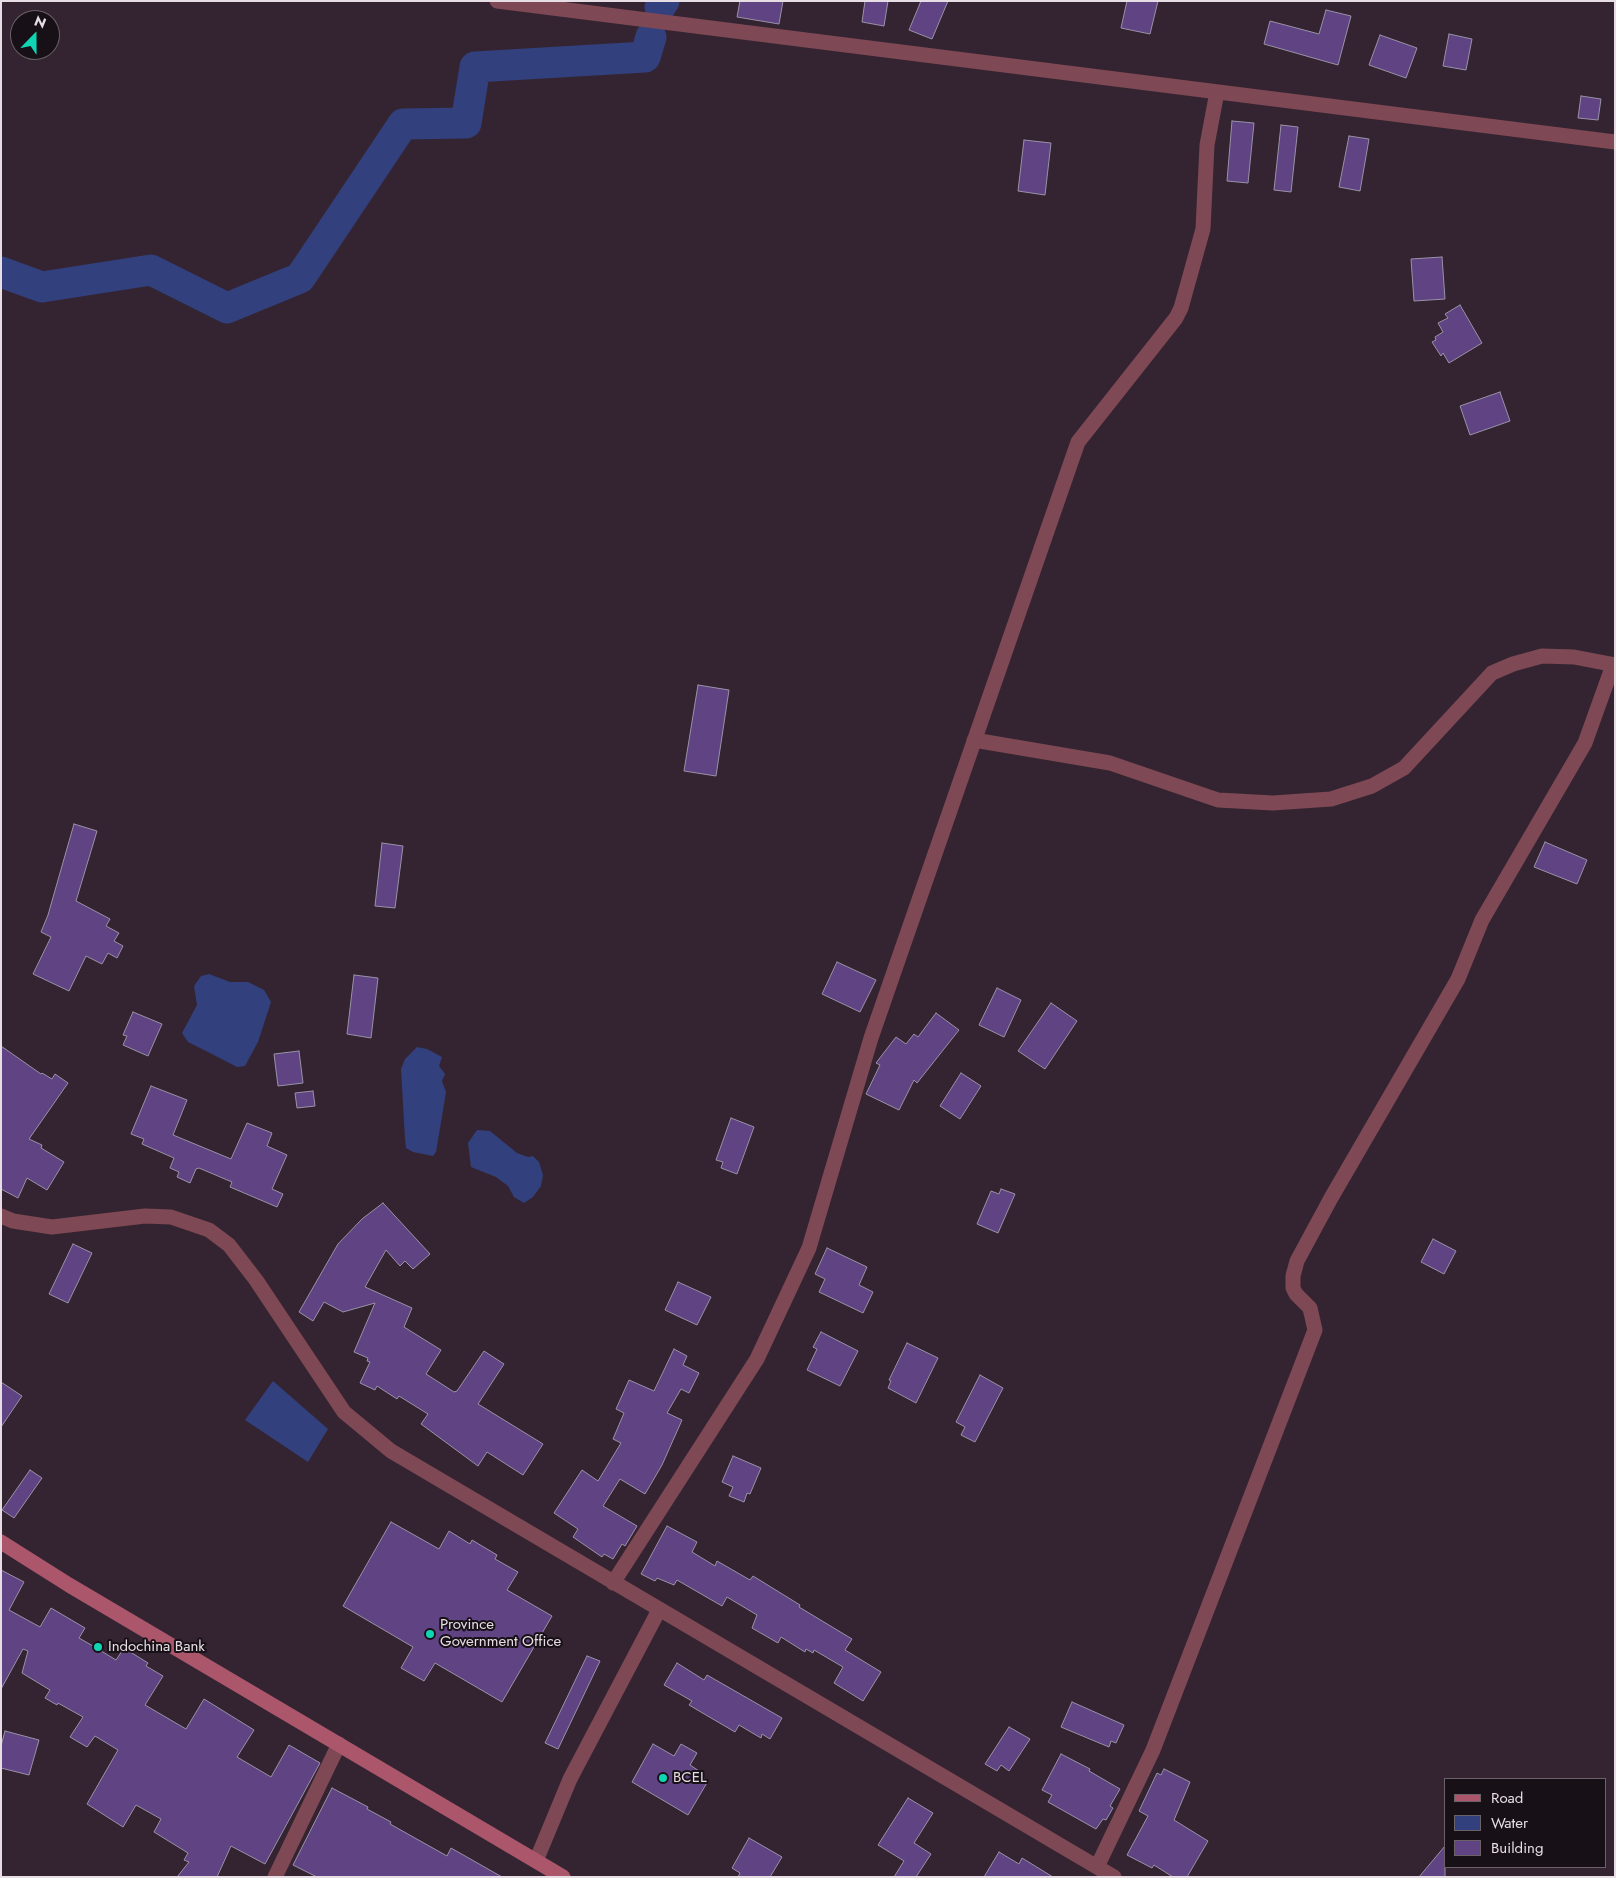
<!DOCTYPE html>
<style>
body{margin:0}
#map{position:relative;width:1616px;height:1878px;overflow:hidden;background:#342431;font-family:Jost,sans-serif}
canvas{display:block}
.frame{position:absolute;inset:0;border:2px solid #e7dde4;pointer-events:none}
.legend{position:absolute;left:1444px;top:1778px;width:162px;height:90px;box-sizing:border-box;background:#171016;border:1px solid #6a6268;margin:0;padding:6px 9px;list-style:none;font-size:15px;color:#e7dde4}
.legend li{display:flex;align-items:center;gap:10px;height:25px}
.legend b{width:25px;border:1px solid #6a6268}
.north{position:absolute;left:10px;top:10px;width:50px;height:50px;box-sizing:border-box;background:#171016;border:1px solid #6a6268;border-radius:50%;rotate:22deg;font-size:14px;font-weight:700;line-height:20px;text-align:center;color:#e7dde4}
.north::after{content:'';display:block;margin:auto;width:18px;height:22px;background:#10d5b4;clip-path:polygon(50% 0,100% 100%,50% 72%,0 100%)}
</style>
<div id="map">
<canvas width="1616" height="1878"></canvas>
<div class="frame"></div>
<ul class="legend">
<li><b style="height:6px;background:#ab566b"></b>Road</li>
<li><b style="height:14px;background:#32407d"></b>Water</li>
<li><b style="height:14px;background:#5f4383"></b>Building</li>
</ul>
<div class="north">N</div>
</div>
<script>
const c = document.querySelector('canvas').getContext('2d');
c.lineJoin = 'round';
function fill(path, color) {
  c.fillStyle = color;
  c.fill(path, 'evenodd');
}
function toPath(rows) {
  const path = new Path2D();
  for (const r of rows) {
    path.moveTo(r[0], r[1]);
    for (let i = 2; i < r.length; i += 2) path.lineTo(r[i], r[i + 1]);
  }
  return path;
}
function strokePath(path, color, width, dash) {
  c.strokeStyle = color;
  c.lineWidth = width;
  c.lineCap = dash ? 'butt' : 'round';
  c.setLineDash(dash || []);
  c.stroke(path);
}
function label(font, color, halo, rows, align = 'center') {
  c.font = font + ' Jost,sans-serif';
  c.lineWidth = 4;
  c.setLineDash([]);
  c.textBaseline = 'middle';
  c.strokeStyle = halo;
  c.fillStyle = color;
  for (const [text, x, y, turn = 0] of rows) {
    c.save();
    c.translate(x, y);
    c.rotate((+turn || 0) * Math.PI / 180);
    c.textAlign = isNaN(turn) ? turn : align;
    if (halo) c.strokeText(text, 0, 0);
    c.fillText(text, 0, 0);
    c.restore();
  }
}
const water = toPath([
 [209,974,230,982,248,982,264,990,271,1002,258,1042,245,1066,237,1067,206,1051,188,1042,182,1033,197,1005,194,986,201,976],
 [417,1047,427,1049,442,1057,439,1066,445,1074,442,1081,446,1092,436,1152,433,1156,413,1152,406,1148,405,1139,401,1069,405,1059],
 [477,1130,490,1131,517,1153,528,1157,533,1156,539,1162,543,1175,541,1186,533,1197,524,1203,514,1197,508,1186,496,1177,471,1167,468,1143],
 [273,1381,328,1429,308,1462,245,1420]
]);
const river = toPath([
 [660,7,664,1],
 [1,272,42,287,151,270,227,308,300,278,403,124,466,123,475,67,645,57,651,37]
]);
const building = toPath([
 [740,1,783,1,779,24,737,17,740,1],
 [865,1,888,1,884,26,862,22,865,1],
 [921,1,948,1,932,39,909,30,921,1],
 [1127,1,1158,1,1150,34,1121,28,1127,1],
 [1326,10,1351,16,1338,65,1264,44,1270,21,1319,34,1326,10],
 [1449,34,1472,39,1466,70,1443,66,1449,34],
 [1380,35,1417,48,1406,78,1369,65,1380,35],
 [1581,96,1601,99,1598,120,1578,118,1581,96],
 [1232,121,1254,123,1248,183,1227,181,1232,121],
 [1281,125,1298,127,1291,192,1274,190,1281,125],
 [1349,136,1369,139,1360,191,1339,187,1349,136],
 [1024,140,1051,143,1045,195,1018,191,1024,140],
 [1442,257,1445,299,1414,301,1411,259,1442,257],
 [1460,305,1482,343,1449,363,1443,353,1441,356,1432,342,1436,340,1435,337,1443,332,1438,323,1448,318,1445,314,1460,305],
 [1500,392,1510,421,1470,435,1460,406,1500,392],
 [698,685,729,690,716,776,684,771,698,685],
 [74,824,97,831,76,901,110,919,106,926,119,933,114,941,123,946,117,958,108,953,102,964,86,956,69,991,33,974,51,937,41,932,48,915,74,824],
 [1545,842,1587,860,1577,884,1534,867,1545,842],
 [382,843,403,846,395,908,375,906,382,843],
 [837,962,876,980,860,1012,822,994,837,962],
 [354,975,378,978,371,1038,347,1034,354,975],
 [997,988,1021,1000,1004,1037,979,1025,997,988],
 [1051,1003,1077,1021,1045,1069,1018,1051,1051,1003],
 [133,1012,162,1024,148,1056,123,1045,127,1036,123,1035,133,1012],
 [936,1013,959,1030,917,1083,914,1080,899,1110,866,1094,880,1065,876,1063,896,1037,906,1044,914,1034,918,1037,936,1013],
 [1,1046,41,1074,42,1073,52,1079,55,1074,68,1083,29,1139,42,1145,41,1148,64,1162,47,1190,27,1178,18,1198,1,1189,1,1046],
 [299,1051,303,1083,278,1086,274,1054,299,1051],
 [961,1073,981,1086,960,1119,940,1106,961,1073],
 [151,1086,187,1100,173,1135,231,1159,247,1123,272,1133,267,1146,287,1155,272,1189,283,1194,277,1207,230,1187,232,1182,199,1168,196,1169,190,1183,177,1177,179,1172,170,1168,174,1158,142,1144,144,1139,131,1134,151,1086],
 [313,1091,315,1106,297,1108,295,1093,313,1091],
 [731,1118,754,1127,737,1174,721,1168,723,1162,716,1160,731,1118],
 [1001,1189,1015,1194,998,1233,977,1224,991,1191,999,1194,1001,1189],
 [383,1203,430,1254,413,1269,405,1261,400,1266,386,1250,365,1287,412,1308,404,1327,441,1350,426,1374,454,1392,457,1391,484,1351,504,1364,478,1404,543,1444,523,1475,487,1452,478,1466,421,1424,428,1414,399,1396,397,1399,377,1386,375,1390,360,1383,370,1362,367,1361,368,1358,354,1352,375,1303,343,1312,324,1302,313,1321,299,1312,338,1244,362,1219,383,1203],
 [1433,1239,1456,1251,1444,1274,1421,1262,1433,1239],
 [73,1244,92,1253,68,1303,49,1294,73,1244],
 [827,1248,867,1267,859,1285,873,1292,863,1313,819,1292,825,1279,815,1274,827,1248],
 [678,1282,711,1297,697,1325,665,1310,678,1282],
 [821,1332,858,1351,840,1386,807,1370,817,1349,813,1347,821,1332],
 [907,1343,938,1358,916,1403,888,1388,891,1381,889,1380,907,1343],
 [674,1349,687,1356,683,1365,699,1373,689,1393,681,1389,667,1413,682,1420,662,1465,645,1494,620,1479,603,1506,637,1526,625,1546,622,1544,613,1559,604,1554,602,1557,573,1537,578,1529,554,1513,582,1470,598,1481,621,1443,613,1439,624,1413,616,1409,629,1380,654,1391,674,1349],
 [980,1375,1003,1388,975,1442,961,1435,965,1427,956,1422,980,1375],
 [1,1382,22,1396,1,1427,1,1382],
 [733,1456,761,1468,750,1494,747,1493,744,1502,729,1496,733,1487,722,1482,733,1456],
 [30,1470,42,1478,14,1518,2,1510,30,1470],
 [391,1522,439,1549,449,1531,470,1544,472,1540,497,1555,495,1559,518,1572,507,1590,552,1616,502,1702,435,1663,424,1681,401,1668,413,1647,343,1606,391,1522],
 [667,1526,697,1542,692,1552,715,1566,717,1561,750,1580,753,1576,800,1605,799,1607,852,1639,845,1650,881,1672,863,1701,834,1683,843,1667,814,1650,813,1653,806,1649,805,1652,781,1637,778,1643,752,1628,757,1615,727,1597,722,1606,677,1580,674,1585,657,1578,655,1581,641,1574,667,1526],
 [1,1570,24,1582,9,1610,40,1627,51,1608,85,1628,79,1638,93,1646,116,1660,124,1648,148,1663,146,1666,163,1676,145,1705,186,1729,204,1699,254,1730,237,1757,271,1777,289,1745,320,1763,265,1864,231,1846,217,1877,177,1877,189,1862,184,1860,188,1853,154,1832,161,1819,136,1805,123,1827,87,1804,118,1750,95,1736,87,1747,70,1737,83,1717,58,1703,57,1705,45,1698,50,1690,22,1673,28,1651,23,1649,1,1689,1,1570],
 [587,1656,600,1661,558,1749,545,1743,587,1656],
 [677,1663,704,1680,707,1675,782,1718,770,1739,762,1734,761,1738,739,1725,735,1732,689,1705,692,1701,664,1685,677,1663],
 [1072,1702,1124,1725,1116,1743,1111,1741,1109,1747,1061,1727,1072,1702],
 [1009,1727,1030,1739,1009,1771,1001,1765,997,1771,985,1764,1009,1727],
 [5,1731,39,1740,29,1775,1,1768,1,1746,5,1731],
 [653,1744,674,1756,681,1744,697,1753,690,1765,699,1771,697,1774,708,1781,688,1815,632,1782,653,1744],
 [1061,1754,1090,1769,1089,1771,1120,1789,1110,1806,1113,1808,1106,1820,1103,1819,1096,1829,1048,1802,1052,1795,1042,1790,1061,1754],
 [1164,1769,1190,1782,1174,1820,1208,1841,1187,1877,1173,1877,1154,1865,1152,1868,1127,1855,1148,1816,1139,1811,1157,1773,1161,1775,1164,1769],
 [332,1788,368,1807,367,1809,391,1822,390,1824,447,1856,451,1848,502,1877,317,1877,293,1865,332,1788],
 [908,1798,933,1813,914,1843,931,1854,916,1877,894,1877,904,1861,878,1845,908,1798],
 [749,1838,782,1857,770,1877,738,1877,740,1873,732,1868,749,1838],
 [1445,1846,1445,1877,1419,1877,1445,1846],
 [999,1852,1019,1864,1022,1858,1053,1877,984,1877,999,1852]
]);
const street = toPath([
 [497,1,1615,142],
 [974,740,1110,763,1218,800,1273,803,1331,799,1372,786,1404,768,1492,673,1513,664,1542,656,1574,657,1615,665],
 [1,1216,13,1221,52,1227,145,1216,171,1217,209,1230,229,1245,256,1280,344,1412,391,1451,1114,1877],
 [613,1583,757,1359,809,1248,871,1038,1078,442,1176,318,1181,308,1203,229,1207,145,1217,92],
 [536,1861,570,1779,659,1610],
 [1097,1867,1153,1750,1315,1330,1310,1308,1296,1294,1293,1288,1293,1276,1297,1261,1331,1198,1458,979,1482,920,1585,743,1613,665],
 [275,1877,339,1744]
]);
const secondary = toPath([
 [1,1542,69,1585,563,1877]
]);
const markers = [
 [430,1634,5,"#10d5b4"],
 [98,1647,5,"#10d5b4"],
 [663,1778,5,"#10d5b4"]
];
const poiNames = [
 ["Province",440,1625],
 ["Government Office",440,1642],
 ["Indochina Bank",108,1647],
 ["BCEL",673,1778]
];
fill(water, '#32407d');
strokePath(river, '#32407d', 31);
fill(building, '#5f4383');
strokePath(building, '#9a92a7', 1);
strokePath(street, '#7e4854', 15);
strokePath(secondary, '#ab566b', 15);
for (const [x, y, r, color] of markers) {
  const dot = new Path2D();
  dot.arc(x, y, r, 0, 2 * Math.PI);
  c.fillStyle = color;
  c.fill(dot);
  strokePath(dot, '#171016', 2);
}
label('15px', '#e7dde4', '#171016', poiNames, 'left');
</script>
